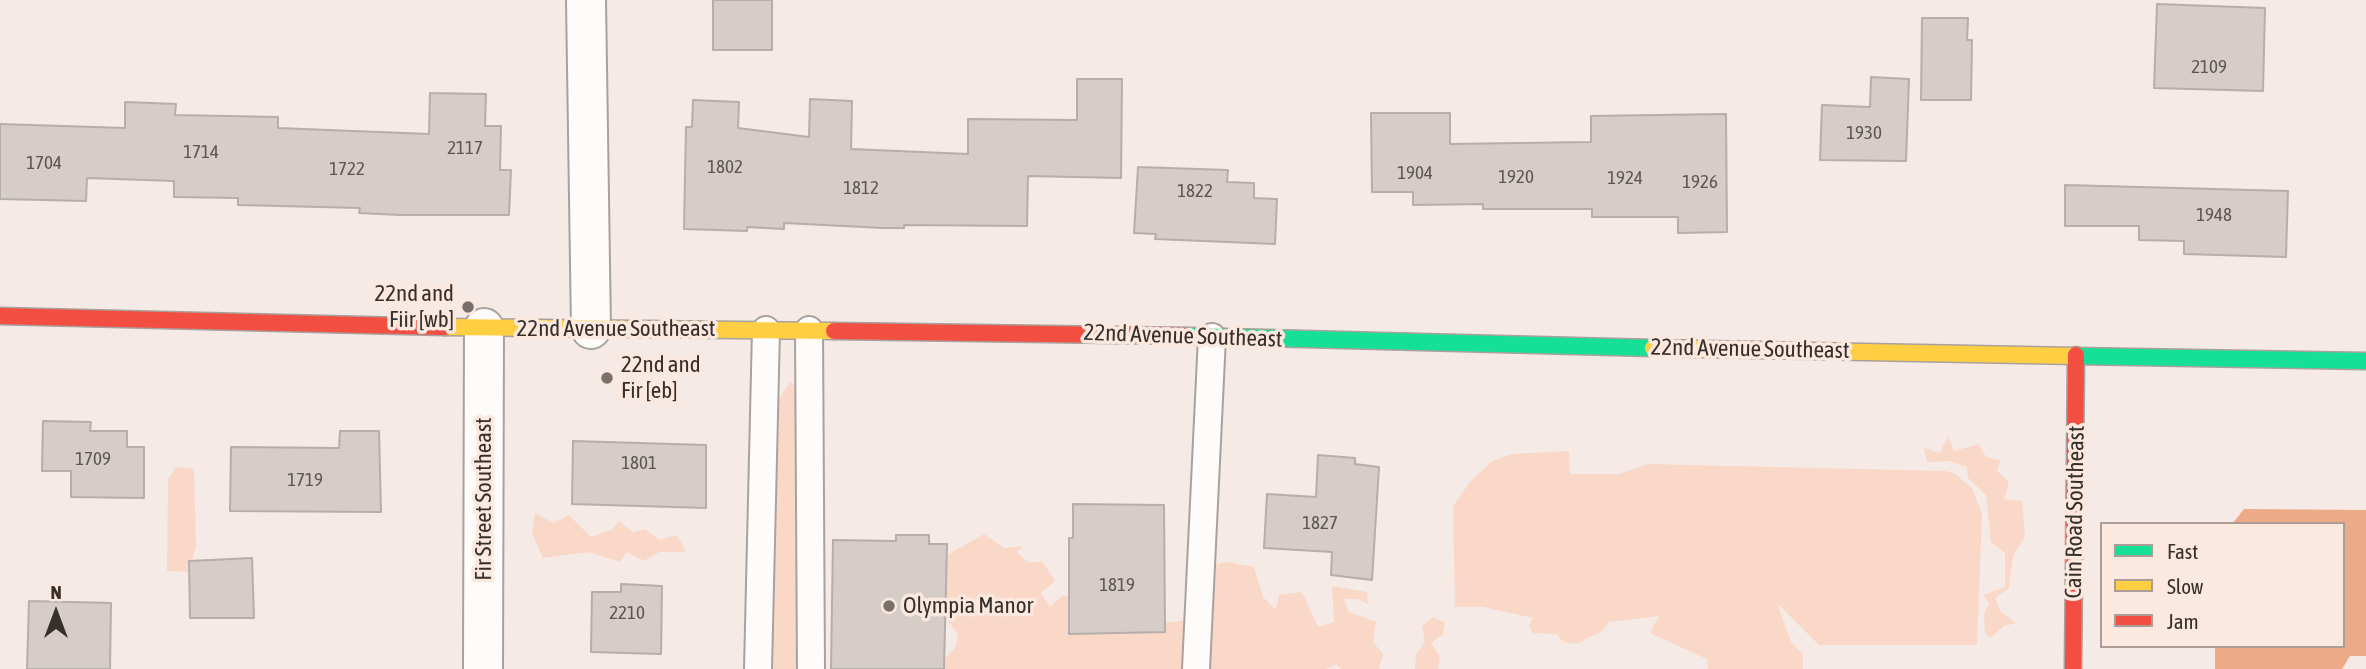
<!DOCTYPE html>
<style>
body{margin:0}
#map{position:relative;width:2366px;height:669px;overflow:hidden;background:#f5eae5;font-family:"Asap Condensed",sans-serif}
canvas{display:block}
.legend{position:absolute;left:2100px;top:522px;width:245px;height:126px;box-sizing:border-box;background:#fbe8df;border:2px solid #ac9e97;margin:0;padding:9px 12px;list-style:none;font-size:21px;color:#362f2b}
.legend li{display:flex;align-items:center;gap:14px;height:35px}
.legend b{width:35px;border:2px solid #ac9e97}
.north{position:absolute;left:21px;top:578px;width:70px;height:70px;-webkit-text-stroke:5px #fbe8df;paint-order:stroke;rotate:0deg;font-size:19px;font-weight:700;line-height:28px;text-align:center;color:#362f2b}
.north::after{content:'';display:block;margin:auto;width:24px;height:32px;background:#362f2b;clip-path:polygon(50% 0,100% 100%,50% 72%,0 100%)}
</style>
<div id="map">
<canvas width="2366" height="669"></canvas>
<ul class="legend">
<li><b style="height:9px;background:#16e098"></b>Fast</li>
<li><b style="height:9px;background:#ffcf43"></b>Slow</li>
<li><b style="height:9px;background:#f24e42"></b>Jam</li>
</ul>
<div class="north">N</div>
</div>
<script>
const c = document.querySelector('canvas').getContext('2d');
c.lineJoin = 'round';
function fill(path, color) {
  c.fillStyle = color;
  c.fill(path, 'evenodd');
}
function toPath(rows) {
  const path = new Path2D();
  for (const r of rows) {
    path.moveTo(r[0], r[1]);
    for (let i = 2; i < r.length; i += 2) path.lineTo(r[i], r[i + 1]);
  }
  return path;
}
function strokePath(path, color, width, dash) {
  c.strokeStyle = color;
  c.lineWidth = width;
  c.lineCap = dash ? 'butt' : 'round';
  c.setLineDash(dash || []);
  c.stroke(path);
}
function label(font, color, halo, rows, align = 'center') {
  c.font = font + ' "Asap Condensed",sans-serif';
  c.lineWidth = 7;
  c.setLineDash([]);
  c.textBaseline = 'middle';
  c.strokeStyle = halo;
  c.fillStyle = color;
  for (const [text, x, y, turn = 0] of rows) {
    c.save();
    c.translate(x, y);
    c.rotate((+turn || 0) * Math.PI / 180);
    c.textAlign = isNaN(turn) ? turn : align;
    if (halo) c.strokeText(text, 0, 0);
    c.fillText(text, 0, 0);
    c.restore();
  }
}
const green = toPath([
 [790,382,805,395,806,669,758,669,747,661,745,638,762,628,774,612,779,399],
 [1948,436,1954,451,1979,444,1986,457,2000,460,1997,471,2009,482,2004,499,2022,501,2025,536,2013,556,2009,588,1995,598,2001,612,2016,623,2004,626,1991,637,1985,634,1984,614,1989,603,1983,595,2005,587,2005,553,1991,542,1986,495,1968,478,1967,467,1949,461,1927,462,1924,448,1940,453],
 [1569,451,1570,474,1619,474,1649,464,1945,471,1955,474,1972,488,1982,514,1977,645,1819,645,1777,603,1791,642,1803,655,1803,669,1708,669,1707,659,1650,633,1659,616,1609,622,1602,631,1576,644,1563,642,1557,634,1533,633,1529,626,1533,618,1483,607,1455,607,1453,506,1470,482,1491,462,1512,454],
 [176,467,194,469,196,545,189,572,167,571,168,479],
 [535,513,554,523,569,515,591,537,611,530,619,521,633,532,645,529,660,540,677,535,686,552,659,552,644,561,627,552,620,562,589,552,543,558,532,533],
 [984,534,1004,548,1023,546,1017,552,1029,563,1042,561,1055,581,1041,593,1050,607,1063,595,1165,623,1192,619,1189,570,1226,562,1254,567,1263,597,1276,610,1279,595,1302,592,1318,627,1334,622,1332,586,1367,592,1368,604,1358,599,1344,599,1349,612,1376,622,1373,642,1383,654,1379,669,1341,669,1336,664,1326,669,937,669,956,646,958,634,941,612,935,562],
 [1433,617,1445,623,1443,634,1431,643,1440,657,1438,669,1415,669,1416,654,1425,642,1422,626]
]);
const water = toPath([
 [2244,509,2366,510,2366,656,2350,656,2342,669,2215,669,2215,646,2343,646,2343,524,2232,524]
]);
const building = toPath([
 [713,0,772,0,772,50,713,50,713,0],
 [2157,4,2265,8,2263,91,2154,88,2157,4],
 [1922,18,1968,18,1967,40,1972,40,1971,100,1921,100,1922,18],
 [1871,77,1909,79,1906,161,1820,160,1822,105,1870,107,1871,77],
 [1077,79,1122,79,1121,178,1028,176,1027,226,904,225,904,228,883,228,784,223,784,229,747,227,747,231,684,229,686,127,692,127,693,100,739,102,738,128,809,137,810,99,852,101,851,149,968,154,968,119,1077,120,1077,79],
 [430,93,486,94,485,126,501,126,500,170,511,170,509,215,400,215,359,213,360,208,238,205,238,198,174,197,174,181,87,178,86,201,0,199,0,124,125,128,125,102,176,104,175,115,278,117,278,128,429,134,430,93],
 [1371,113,1450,113,1450,144,1591,142,1591,116,1726,114,1727,232,1678,233,1678,217,1592,217,1592,209,1483,209,1483,204,1413,205,1413,192,1372,192,1371,113],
 [1138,167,1228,170,1227,182,1254,183,1254,198,1277,199,1275,244,1155,239,1156,234,1134,233,1138,167],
 [2065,185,2288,191,2286,257,2184,254,2184,241,2139,240,2139,226,2065,226,2065,185],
 [43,421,91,422,90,431,127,431,127,447,144,447,144,498,71,497,71,471,42,471,43,421],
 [340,431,379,431,381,512,230,511,231,447,339,448,340,431],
 [573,441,706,445,706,508,572,504,573,441],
 [1318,455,1355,458,1355,464,1379,467,1372,580,1331,575,1332,552,1264,548,1267,494,1316,497,1318,455],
 [1073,504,1164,505,1165,632,1069,634,1069,538,1073,538,1073,504],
 [896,535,929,535,929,544,947,544,944,669,831,669,833,540,896,541,896,535],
 [252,558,254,618,190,618,189,561,252,558],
 [621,584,662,586,661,654,591,652,592,592,621,592,621,584],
 [29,601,111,603,110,669,27,669,29,601]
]);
const lane = toPath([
 [809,330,811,669],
 [758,669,766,330],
 [1196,669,1212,337]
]);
const street = toPath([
 [586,0,591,329],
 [483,669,484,328]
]);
const fast = toPath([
 [1188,336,1653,348],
 [2076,356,2366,361]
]);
const slow = toPath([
 [445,327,834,331],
 [1653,348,2076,356]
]);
const jam = toPath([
 [0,316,445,327],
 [834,331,1188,336],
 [2073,669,2076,355]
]);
const markers = [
 [468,307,7,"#79706c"],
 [607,378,7,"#79706c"],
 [889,606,7,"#79706c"]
];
const numberNames = [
 ["2109",2209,67],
 ["1930",1864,133],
 ["2117",465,148],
 ["1714",201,152],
 ["1704",44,163],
 ["1802",725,167],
 ["1722",347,169],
 ["1904",1415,173],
 ["1920",1516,177],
 ["1924",1625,178],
 ["1926",1700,182],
 ["1812",861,188],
 ["1822",1195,191],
 ["1948",2214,215],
 ["1709",93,459],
 ["1801",639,463],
 ["1719",305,480],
 ["1827",1320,523],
 ["1819",1117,585],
 ["2210",627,613]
];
const poiNames = [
 ["22nd and",454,294,"right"],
 ["Fiir [wb]",454,320,"right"],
 ["22nd and",621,365],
 ["Fir [eb]",621,391],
 ["Olympia Manor",903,606]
];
const streetNames = [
 ["22nd Avenue Southeast",616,329],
 ["22nd Avenue Southeast",1183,336,2],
 ["22nd Avenue Southeast",1750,349,1],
 ["Fir Street Southeast",484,499,-90],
 ["Cain Road Southeast",2075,512,-89]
];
fill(green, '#f9d8c7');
fill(water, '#edaa87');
fill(building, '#d6cdc9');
strokePath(building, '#b6aeaa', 2);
strokePath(lane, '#a9a19d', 30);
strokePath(street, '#a9a19d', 42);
strokePath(fast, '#a9a19d', 19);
strokePath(slow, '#a9a19d', 19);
strokePath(jam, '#a9a19d', 19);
strokePath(lane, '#fefcfb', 26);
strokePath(street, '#fefcfb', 38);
strokePath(fast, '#16e098', 16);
strokePath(slow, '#ffcf43', 16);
strokePath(jam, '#f24e42', 16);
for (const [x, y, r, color] of markers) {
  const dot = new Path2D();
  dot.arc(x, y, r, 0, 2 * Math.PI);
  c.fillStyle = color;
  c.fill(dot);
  strokePath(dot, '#fbe8df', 2.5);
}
label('19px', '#5e5652', null, numberNames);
label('23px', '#362f2b', '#fbe8df', poiNames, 'left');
label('23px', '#362f2b', '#fbe8df', streetNames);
</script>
